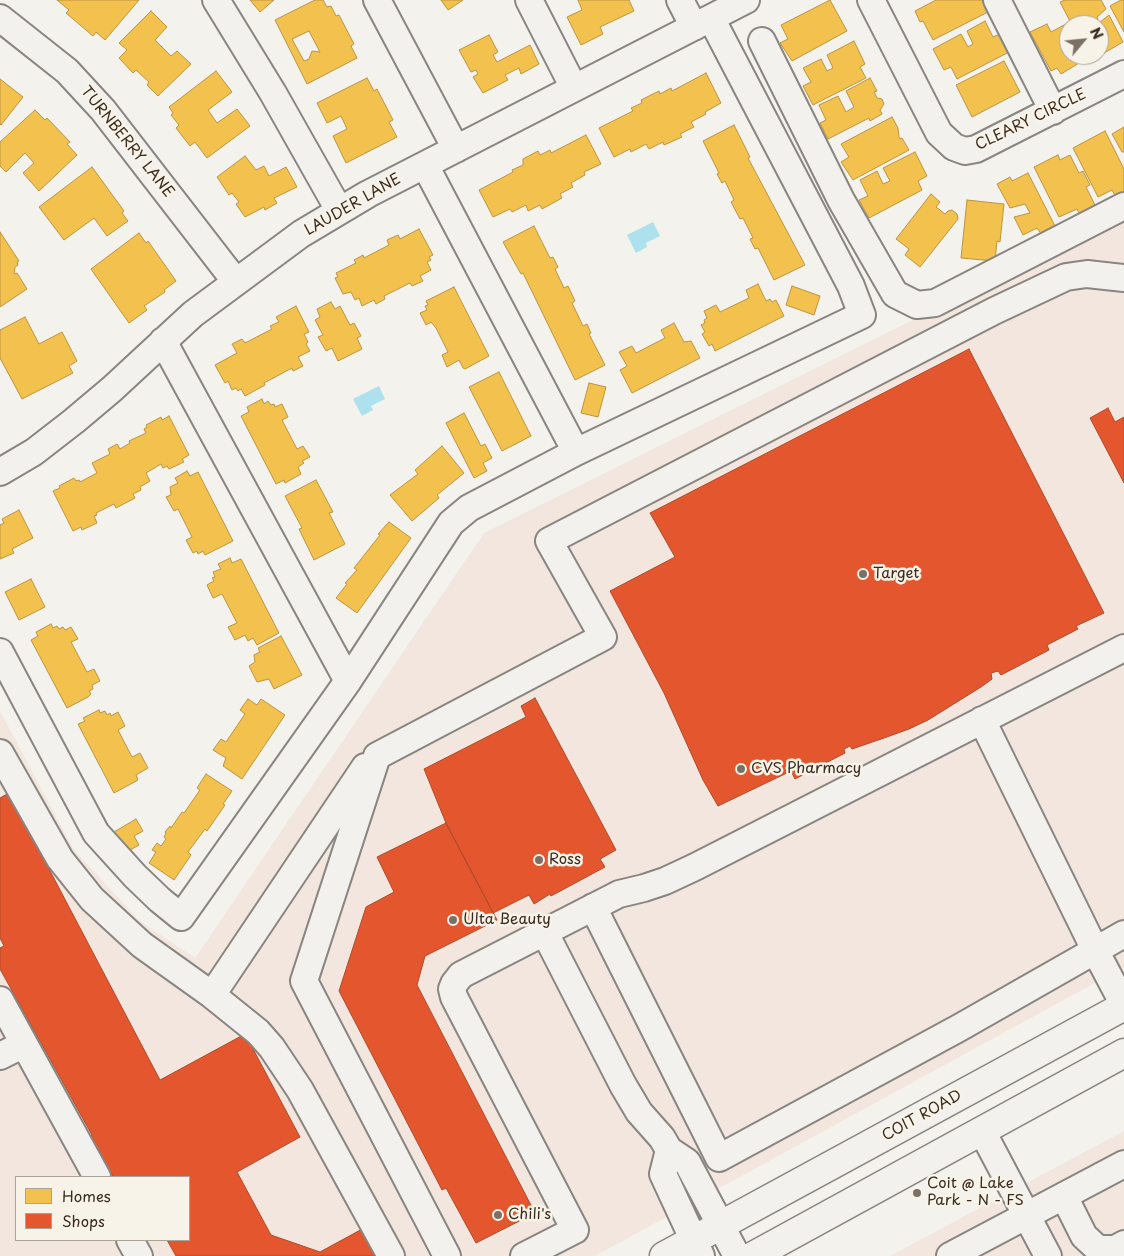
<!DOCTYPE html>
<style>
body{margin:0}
#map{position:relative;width:1124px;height:1256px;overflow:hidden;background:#f4f2ec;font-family:"Playpen Sans",sans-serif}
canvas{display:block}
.legend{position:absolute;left:15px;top:1176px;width:175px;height:65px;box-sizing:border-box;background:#f7f3e8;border:1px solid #aca397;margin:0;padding:6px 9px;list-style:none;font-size:15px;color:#3b2a1e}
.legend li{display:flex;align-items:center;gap:10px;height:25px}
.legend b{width:25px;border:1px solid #aca397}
.north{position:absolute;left:1059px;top:15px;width:50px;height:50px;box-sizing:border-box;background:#f7f3e8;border:1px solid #aca397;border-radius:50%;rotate:62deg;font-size:14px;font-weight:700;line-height:20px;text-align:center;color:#3b2a1e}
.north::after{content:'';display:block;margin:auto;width:18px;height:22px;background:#7c7066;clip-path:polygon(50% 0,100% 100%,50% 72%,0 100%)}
</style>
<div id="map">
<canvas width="1124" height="1256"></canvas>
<ul class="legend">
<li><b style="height:14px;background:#f2c14e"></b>Homes</li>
<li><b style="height:14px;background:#e4572e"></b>Shops</li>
</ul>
<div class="north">N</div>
</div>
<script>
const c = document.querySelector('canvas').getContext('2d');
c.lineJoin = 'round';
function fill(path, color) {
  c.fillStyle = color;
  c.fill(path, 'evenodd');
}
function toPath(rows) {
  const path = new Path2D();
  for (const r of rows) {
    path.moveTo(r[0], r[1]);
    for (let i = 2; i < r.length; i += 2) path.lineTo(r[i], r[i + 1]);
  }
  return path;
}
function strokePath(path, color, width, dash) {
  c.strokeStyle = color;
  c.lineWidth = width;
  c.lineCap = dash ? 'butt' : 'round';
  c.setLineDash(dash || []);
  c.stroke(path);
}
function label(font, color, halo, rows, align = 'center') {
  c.font = font + ' "Playpen Sans",sans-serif';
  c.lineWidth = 5;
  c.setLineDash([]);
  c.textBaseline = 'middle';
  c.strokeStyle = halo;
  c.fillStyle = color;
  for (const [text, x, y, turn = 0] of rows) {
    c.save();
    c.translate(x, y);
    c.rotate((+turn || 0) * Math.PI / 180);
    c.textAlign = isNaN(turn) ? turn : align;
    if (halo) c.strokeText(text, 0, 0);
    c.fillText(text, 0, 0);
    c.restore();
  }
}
const built = toPath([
 [1124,215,1124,967,595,1256,0,1256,0,711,74,850,140,921,195,958,484,533],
 [16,1177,189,1177,189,1240,16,1240],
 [1124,1131,1124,1256,890,1256]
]);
const water = toPath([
 [653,222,660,236,646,243,647,247,636,253,627,235],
 [379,386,385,399,371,406,373,410,362,416,353,399]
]);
const homes = toPath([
 [57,0,139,0,105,40,96,32,93,36,66,13,69,10,57,0],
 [250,0,274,0,260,12,250,0],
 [315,0,323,0,327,7,331,6,336,16,339,15,354,44,351,46,357,58,307,84,275,20,315,0],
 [309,31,320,52,312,51,309,59,304,61,292,39,309,31],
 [441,0,463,0,448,10,441,0],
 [578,0,629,0,634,11,600,27,603,34,581,45,567,17,582,10,578,0],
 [830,0,847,31,792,61,780,43,788,39,781,25,830,0],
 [936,0,982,0,988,12,933,40,923,21,920,22,915,11,936,0],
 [1065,0,1101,0,1106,9,1097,17,1099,23,1109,15,1123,42,1099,56,1099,25,1072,25,1060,2,1065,0],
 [1121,0,1124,0,1124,32,1110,6,1121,0],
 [151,11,167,27,155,40,171,56,177,51,191,64,158,96,147,85,149,82,136,70,133,73,119,58,127,50,119,43,151,11],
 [985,21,993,37,1000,34,1009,52,957,79,951,67,944,70,933,49,961,34,968,47,973,44,967,31,985,21],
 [1047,24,1051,32,1066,24,1069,31,1069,55,1081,55,1084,60,1061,74,1057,68,1051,71,1030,32,1047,24],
 [489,35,498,52,493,55,497,62,530,45,539,64,521,74,519,68,505,75,508,80,483,93,473,77,478,74,476,70,471,72,459,50,489,35],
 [854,41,865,64,860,67,866,78,813,105,803,86,811,82,803,68,821,59,827,71,833,68,827,55,854,41],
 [1004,61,1020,92,972,117,956,85,1004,61],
 [216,71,232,92,208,110,217,123,237,109,250,126,207,158,195,142,190,146,176,128,179,125,171,115,173,113,169,107,216,71],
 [706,73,721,103,705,112,706,114,691,122,694,127,680,134,682,137,664,145,663,142,649,149,646,144,631,152,630,149,614,157,599,128,633,111,631,108,642,103,641,100,659,91,660,94,671,88,672,91,706,73],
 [367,78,374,91,377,89,393,120,389,122,397,137,346,163,333,136,347,129,341,116,327,123,317,103,367,78],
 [870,78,877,91,874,92,877,98,882,99,884,104,880,110,882,114,870,121,869,118,828,139,820,123,826,120,819,105,838,96,846,112,854,107,846,91,870,78],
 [0,79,23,97,1,125,0,124,0,79],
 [35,110,45,120,47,118,70,142,67,144,77,155,39,191,23,173,34,163,25,153,6,172,0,166,0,142,35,110],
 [892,117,898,128,899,137,900,139,902,138,909,150,853,180,841,162,849,157,841,144,892,117],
 [734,125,750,157,748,158,805,265,774,280,758,248,755,249,750,239,753,238,743,218,740,219,731,202,734,200,725,181,722,183,717,174,719,173,703,141,734,125],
 [1124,127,1124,152,1122,152,1112,134,1124,127],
 [1105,131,1124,169,1124,192,1116,197,1112,190,1098,197,1073,148,1105,131],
 [586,135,601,164,584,172,585,175,571,183,573,187,560,194,562,198,542,209,540,205,528,211,526,205,512,212,510,209,493,217,479,190,513,172,512,170,523,165,523,159,538,151,540,155,550,150,551,153,586,135],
 [915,152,927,176,918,181,922,190,869,218,859,200,868,196,860,180,877,171,883,184,890,181,883,168,915,152],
 [1058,155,1060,160,1070,155,1079,173,1083,171,1090,185,1086,187,1097,209,1081,217,1077,209,1059,217,1034,167,1058,155],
 [245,156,256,170,264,166,269,176,286,167,297,187,274,198,277,203,265,210,264,207,245,217,236,204,239,202,232,193,229,195,217,177,245,156],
 [92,167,124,211,122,213,128,221,107,236,94,218,64,240,39,207,92,167],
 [1028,173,1056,228,1042,235,1037,228,1023,235,1014,217,1030,213,1025,204,1010,208,997,184,1010,177,1012,181,1028,173],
 [931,194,940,202,936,207,945,214,948,211,952,210,957,214,958,219,920,267,905,255,909,249,896,239,931,194],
 [967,200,1004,204,1000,242,997,241,995,261,961,258,967,200],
 [534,226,550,258,553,257,558,267,555,269,564,288,568,286,575,301,572,303,583,326,587,324,591,333,589,334,605,365,575,380,523,273,521,274,503,242,534,226],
 [419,229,433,255,429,257,431,260,427,262,431,270,420,276,423,281,412,286,410,283,384,296,385,299,376,304,374,300,362,306,359,298,355,300,351,292,343,294,335,278,338,277,336,273,356,263,354,260,363,255,364,258,389,245,387,240,398,235,400,239,419,229],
 [0,232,19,261,17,262,18,265,15,267,14,274,17,273,27,289,0,307,0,232],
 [139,233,146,243,148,241,176,281,164,290,165,292,144,306,147,310,129,323,91,269,139,233],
 [758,284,766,301,770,299,772,302,776,300,784,316,715,351,712,344,709,346,702,334,705,332,701,325,705,323,704,320,707,318,704,311,716,305,720,312,749,298,746,290,758,284],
 [792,286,820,296,814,315,786,305,792,286],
 [454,287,489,356,465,369,463,368,459,360,447,367,442,355,448,352,436,328,431,322,426,325,420,313,427,310,425,306,428,305,426,301,454,287],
 [331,302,335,309,340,306,350,325,354,323,361,336,357,338,362,349,338,361,332,348,326,351,318,337,323,335,315,320,320,317,317,309,331,302],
 [296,306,309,332,304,334,308,342,306,344,310,351,298,357,303,366,293,371,292,368,264,383,265,385,245,396,241,389,238,391,236,388,232,390,228,381,225,383,215,365,237,353,232,344,242,339,245,343,272,329,270,326,279,322,276,317,296,306],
 [25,317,39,344,62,332,77,361,69,366,73,373,22,399,0,358,0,330,25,317],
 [674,323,684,342,691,341,700,358,632,393,620,370,627,366,619,352,632,346,636,353,665,338,661,330,674,323],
 [499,372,531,436,502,451,469,387,499,372],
 [589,383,606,387,598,417,581,413,589,383],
 [262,399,264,404,268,401,271,405,274,404,275,407,282,404,288,417,282,420,297,449,303,446,310,457,302,461,304,463,298,467,301,474,285,483,284,480,276,484,241,416,249,412,247,407,262,399],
 [464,413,481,446,485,444,492,458,483,463,487,471,474,478,446,423,464,413],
 [169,416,189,455,182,459,184,462,169,469,167,466,163,468,161,464,146,473,150,481,140,487,141,490,133,494,135,498,116,508,114,504,96,513,97,515,94,516,97,523,82,530,81,527,73,531,53,491,60,488,59,486,74,478,76,481,79,480,80,482,97,473,92,463,110,454,108,449,117,444,120,449,130,443,129,441,146,433,144,429,147,427,146,425,161,417,162,420,169,416],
 [442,446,464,473,437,495,439,498,412,521,390,495,418,474,415,470,442,446],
 [187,471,190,476,198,472,233,541,205,555,203,551,198,554,197,551,193,553,186,540,192,537,178,509,174,511,166,497,171,495,170,487,178,483,175,478,187,471],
 [316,480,333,512,329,513,345,544,314,560,299,529,302,528,285,496,316,480],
 [19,510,33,538,12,549,14,553,0,559,0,525,4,523,2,519,19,510],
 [389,522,411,538,357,613,336,598,347,584,345,583,357,570,354,568,380,535,378,534,389,522],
 [230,558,232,563,241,559,279,633,257,645,253,638,248,641,245,635,235,640,228,627,237,623,222,594,213,598,207,585,214,581,212,578,215,577,213,572,221,569,218,564,230,558],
 [31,579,45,607,19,620,5,592,31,579],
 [51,624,53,628,57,626,59,629,63,627,65,630,71,627,78,639,71,642,87,672,94,669,100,681,92,685,93,689,89,691,91,694,88,697,67,708,31,640,38,636,36,632,51,624],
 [281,636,302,675,274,689,269,679,257,682,249,666,255,662,254,655,260,652,258,648,281,636],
 [248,699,257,705,261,699,285,715,242,779,223,766,226,758,213,750,221,739,226,742,245,714,240,710,248,699],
 [99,710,100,713,105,711,107,715,110,713,111,716,118,712,125,726,118,730,132,757,140,753,148,768,136,775,138,780,114,793,78,724,85,721,83,718,99,710],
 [206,774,232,791,223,804,225,805,207,831,205,829,188,852,191,855,174,880,149,863,156,852,152,850,157,843,161,846,166,839,164,837,166,833,165,832,170,826,171,828,182,812,184,813,200,790,197,788,206,774],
 [136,819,143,831,134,836,139,845,125,853,114,832,136,819]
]);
const shops = toPath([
 [969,349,1104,613,1076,626,1078,629,1047,645,1049,650,1001,675,998,671,991,673,992,679,981,687,928,720,909,729,884,738,852,749,850,746,844,749,845,753,795,779,791,771,718,806,703,780,664,693,610,591,675,557,650,513,969,349],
 [1108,408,1115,422,1124,417,1124,483,1090,418,1108,408],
 [535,698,616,850,600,859,605,867,551,896,550,894,534,904,529,895,493,913,446,823,424,769,526,717,521,706,535,698],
 [9,793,160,1080,245,1034,300,1137,237,1172,271,1235,320,1252,364,1228,380,1256,176,1256,167,1240,189,1240,189,1177,113,1177,91,1136,92,1135,0,969,0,948,4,946,0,938,0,798,9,793],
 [446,823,497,920,425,956,417,985,535,1213,476,1243,446,1188,442,1190,339,991,366,907,394,892,377,857,446,823]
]);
const minor = toPath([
 [216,0,273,93,339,210],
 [377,0,456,149],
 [529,0,574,88],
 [680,0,694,27],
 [871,0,939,133,954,147,965,151,976,149,1124,74],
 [997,0,1053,111],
 [0,18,67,71,103,110,236,282],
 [762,41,841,200,895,294,917,305,935,303,1124,206],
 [425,165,576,452],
 [163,341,348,681],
 [0,472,34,452,74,421,112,389,193,314,301,234,368,194,746,0],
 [0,652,96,833,135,876,160,900,181,917,348,681,451,523,469,508,576,452,862,315,851,286,711,18],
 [982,720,1095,950,1124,1005],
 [0,753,60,859,92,899,142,945,212,995,258,1032,272,1048,300,1090,391,1256],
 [593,907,719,1158,959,1028,1124,934],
 [544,931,623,1085,639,1112,662,1138,669,1150,687,1162,737,1256],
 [212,995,365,767],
 [0,1000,97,1177],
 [0,1056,24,1044],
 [982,1131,1048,1256],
 [669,1150,663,1174,701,1256],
 [1064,1196,1084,1236,1098,1249,1115,1249,1124,1244],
 [130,1240,139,1256],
 [447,1256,304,981,377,756,603,637,549,541,994,311,1066,277,1087,274,1124,278],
 [524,1256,575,1230,454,997,452,989,454,984,461,975,619,894,644,888,665,881,695,867,1124,648],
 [950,1256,1124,1164]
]);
const major = toPath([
 [664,1256,1124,1006],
 [753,1256,1124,1053]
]);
const markers = [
 [863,574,5,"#7c7066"],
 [741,769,5,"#7c7066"],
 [539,860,5,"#7c7066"],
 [453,920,5,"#7c7066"],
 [917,1193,5,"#7c7066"],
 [498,1215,5,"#7c7066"]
];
const streetNames = [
 ["CLEARY CIRCLE",1031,120,-26],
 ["TURNBERRY LANE",127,142,51],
 ["LAUDER LANE",353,205,-30],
 ["COIT ROAD",922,1116,-29]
];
const poiNames = [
 ["Target",873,574],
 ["CVS Pharmacy",751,769],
 ["Ross",549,860],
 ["Ulta Beauty",463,920],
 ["Coit @ Lake",927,1184],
 ["Park - N - FS",927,1201],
 ["Chili's",508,1215]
];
fill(built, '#f3e6df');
fill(water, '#ade1ee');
fill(homes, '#f2c14e');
strokePath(homes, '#bb9440', 1);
fill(shops, '#e4572e');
strokePath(shops, '#b14a29', 1);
strokePath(minor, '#898580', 30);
strokePath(major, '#898580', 31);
strokePath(minor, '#f2f1ed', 26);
strokePath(major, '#f2f1ed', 28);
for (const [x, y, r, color] of markers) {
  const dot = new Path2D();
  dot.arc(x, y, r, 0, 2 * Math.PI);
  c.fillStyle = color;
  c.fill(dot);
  strokePath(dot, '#f7f3e8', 2);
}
label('15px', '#3b2a1e', '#f7f3e8', streetNames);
label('15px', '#3b2a1e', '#f7f3e8', poiNames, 'left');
</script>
